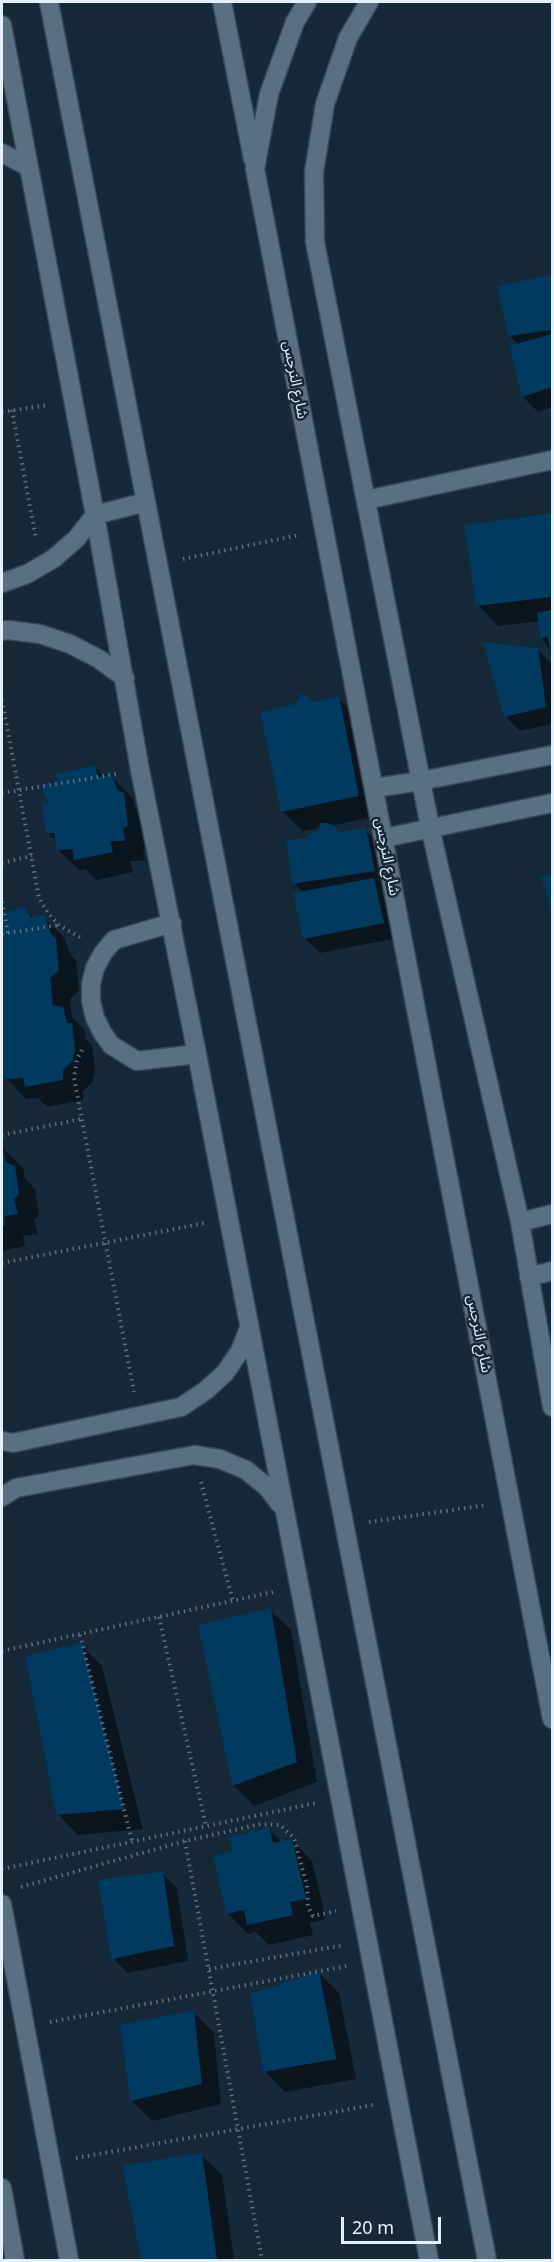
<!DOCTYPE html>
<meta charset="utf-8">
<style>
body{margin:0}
#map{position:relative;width:554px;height:2262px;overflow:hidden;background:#152939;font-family:"Noto Sans",sans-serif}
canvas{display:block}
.frame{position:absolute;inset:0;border:3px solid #e4f0fb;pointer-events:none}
.scale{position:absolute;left:341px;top:2217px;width:100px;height:27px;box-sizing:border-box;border:3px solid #e4f0fb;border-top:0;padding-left:8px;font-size:18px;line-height:21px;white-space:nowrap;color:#e4f0fb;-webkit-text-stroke:4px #152939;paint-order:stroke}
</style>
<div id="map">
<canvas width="554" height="2262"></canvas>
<div class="frame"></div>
<div class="scale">20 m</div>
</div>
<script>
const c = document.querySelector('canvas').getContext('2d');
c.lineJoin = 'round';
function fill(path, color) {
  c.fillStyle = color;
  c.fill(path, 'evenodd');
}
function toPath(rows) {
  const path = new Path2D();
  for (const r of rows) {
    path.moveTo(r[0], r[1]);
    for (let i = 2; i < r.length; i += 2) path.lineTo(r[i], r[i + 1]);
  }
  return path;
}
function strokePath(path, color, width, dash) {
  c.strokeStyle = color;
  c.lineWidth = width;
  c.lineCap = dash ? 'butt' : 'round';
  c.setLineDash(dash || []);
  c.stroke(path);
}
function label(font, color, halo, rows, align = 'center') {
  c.font = font + ' "Noto Sans","Noto Sans Arabic",sans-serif';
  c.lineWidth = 5;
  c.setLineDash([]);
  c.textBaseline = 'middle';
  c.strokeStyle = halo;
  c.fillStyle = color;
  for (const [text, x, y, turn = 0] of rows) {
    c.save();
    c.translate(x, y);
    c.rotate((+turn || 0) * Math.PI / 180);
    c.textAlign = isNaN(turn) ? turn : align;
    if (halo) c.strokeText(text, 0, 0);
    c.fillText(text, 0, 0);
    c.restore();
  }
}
const shadow = toPath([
 [552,276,552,407,538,412,523,397,519,345,509,335,499,287],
 [552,515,552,630,546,635,546,637,552,636,552,653,542,639,540,621,498,626,478,605,465,526],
 [537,649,552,664,552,724,520,731,505,716],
 [338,698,359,719,378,816,330,826,340,833,365,830,380,845,389,886,381,887,389,895,398,938,320,953,305,938,303,893,294,883,308,839,318,835,321,828,302,831,282,811,312,703],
 [95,767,105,778,111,777,132,797,135,807,144,815,148,846,143,849,145,861,130,861,133,872,96,880,86,869,79,870,58,850,57,842,48,833,51,805,59,784],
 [24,909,34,918,43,917,64,937,70,954,76,960,79,991,70,999,72,1017,84,1029,86,1040,92,1045,95,1070,92,1083,83,1091,83,1100,47,1107,38,1098,26,1099,6,1078,4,1068,2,1065,2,914],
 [2,1147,23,1168,25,1178,35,1189,39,1215,34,1220,38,1234,23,1236,25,1246,2,1251],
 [270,1610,291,1630,317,1782,254,1806,233,1785],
 [81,1645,102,1666,143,1829,78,1835,58,1814],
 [269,1829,282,1843,292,1840,312,1861,326,1919,310,1923,313,1935,269,1945,256,1932,248,1934,228,1914,233,1852],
 [162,1873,177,1888,188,1961,128,1973,113,1958],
 [319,1973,339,1993,356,2079,285,2092,265,2071],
 [193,2012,214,2033,221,2104,152,2121,131,2100],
 [201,2155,222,2175,234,2260,143,2260,124,2166]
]);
const building = toPath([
 [552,275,552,330,508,336,497,286],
 [552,334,552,387,522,397,509,346],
 [552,513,552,597,476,606,464,525],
 [552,610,552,632,547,635,552,634,552,652,551,653,547,635,541,640,537,613],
 [483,642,538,648,546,707,504,717],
 [301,693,313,702,339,696,359,796,281,812,260,712,295,704],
 [95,765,98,777,111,775,118,790,124,793,128,825,123,828,125,841,110,841,113,852,74,860,72,849,57,850,54,833,46,833,42,803,49,803,41,786,57,783,56,774],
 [321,823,328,823,336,827,338,832,366,828,375,871,292,884,286,840,307,838,312,831,317,833],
 [552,874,552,910,541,877],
 [374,878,384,923,303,939,293,893],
 [25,907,31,917,44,915,51,934,56,938,59,971,50,978,53,1005,63,1007,67,1023,72,1023,75,1049,72,1062,63,1070,63,1080,25,1087,23,1078,4,1079,2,1065,2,912],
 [2,1146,6,1162,15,1166,19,1194,14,1199,18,1214,4,1216,5,1225,2,1226],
 [271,1608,297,1762,232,1786,198,1625],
 [82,1643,124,1809,56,1815,25,1656],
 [269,1827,273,1843,292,1839,306,1899,290,1902,293,1915,247,1925,244,1910,226,1914,213,1856,232,1851,228,1837],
 [163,1871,174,1946,111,1959,98,1880],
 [319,1971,336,2059,263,2072,250,1994],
 [194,2011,202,2084,130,2101,120,2024],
 [202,2153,217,2260,141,2260,122,2165]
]);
const path = toPath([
 [12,410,36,539],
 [2,412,48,405],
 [183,559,299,535],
 [2,700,39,898,48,913,59,925,81,938],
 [2,793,116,774],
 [2,863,32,856],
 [2,902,8,933],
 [2,934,58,925],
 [82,1050,77,1059,74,1078,134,1392],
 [2,1135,82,1119],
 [2,1263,205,1223],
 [201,1482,233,1601],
 [369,1522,486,1505],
 [159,1617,206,1826],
 [80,1635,132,1841],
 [2,1651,273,1592],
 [185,1841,262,2260],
 [2,1869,316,1803],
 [21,1887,185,1841,261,1824,280,1825,294,1838,307,1886,308,1907,313,1916,336,1911],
 [209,1969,344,1945],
 [50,2022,347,1966],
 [76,2158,373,2105]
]);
const minor = toPath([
 [49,2,487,2260],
 [222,2,253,159],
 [307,2,295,22,269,94,255,169,552,1719],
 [369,2,348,38,325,104,314,172,315,242,430,827,520,1222,552,1407],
 [2,25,95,515,140,770,197,1054,429,2260],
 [2,153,29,167],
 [366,500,552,460],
 [2,583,27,574,53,559,76,539,95,515,146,502],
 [2,631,8,630,40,634,70,644,99,659,125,678],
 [374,788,421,781,552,755],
 [384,838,552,803],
 [172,923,114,940,103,953,95,968,91,984,91,1001,95,1018,102,1032,111,1045,137,1061,197,1054],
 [520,1222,552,1214],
 [529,1277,552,1271],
 [2,1441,13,1443,181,1407,205,1391,225,1373,240,1351,249,1328],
 [2,1497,16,1488,194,1455,220,1459,246,1470,267,1487,280,1504],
 [2,1904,69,2260],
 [2,2188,15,2260]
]);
const streetNames = [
 ["شارع النرجس",295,380,79],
 ["شارع النرجس",387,857,79],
 ["شارع النرجس",479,1334,79]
];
fill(shadow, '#0007');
fill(building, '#003a5f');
strokePath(minor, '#374755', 21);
strokePath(path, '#5e6f7d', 4, [1.5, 4.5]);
strokePath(minor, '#596f82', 18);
label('15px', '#e4f0fb', '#152939', streetNames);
</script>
